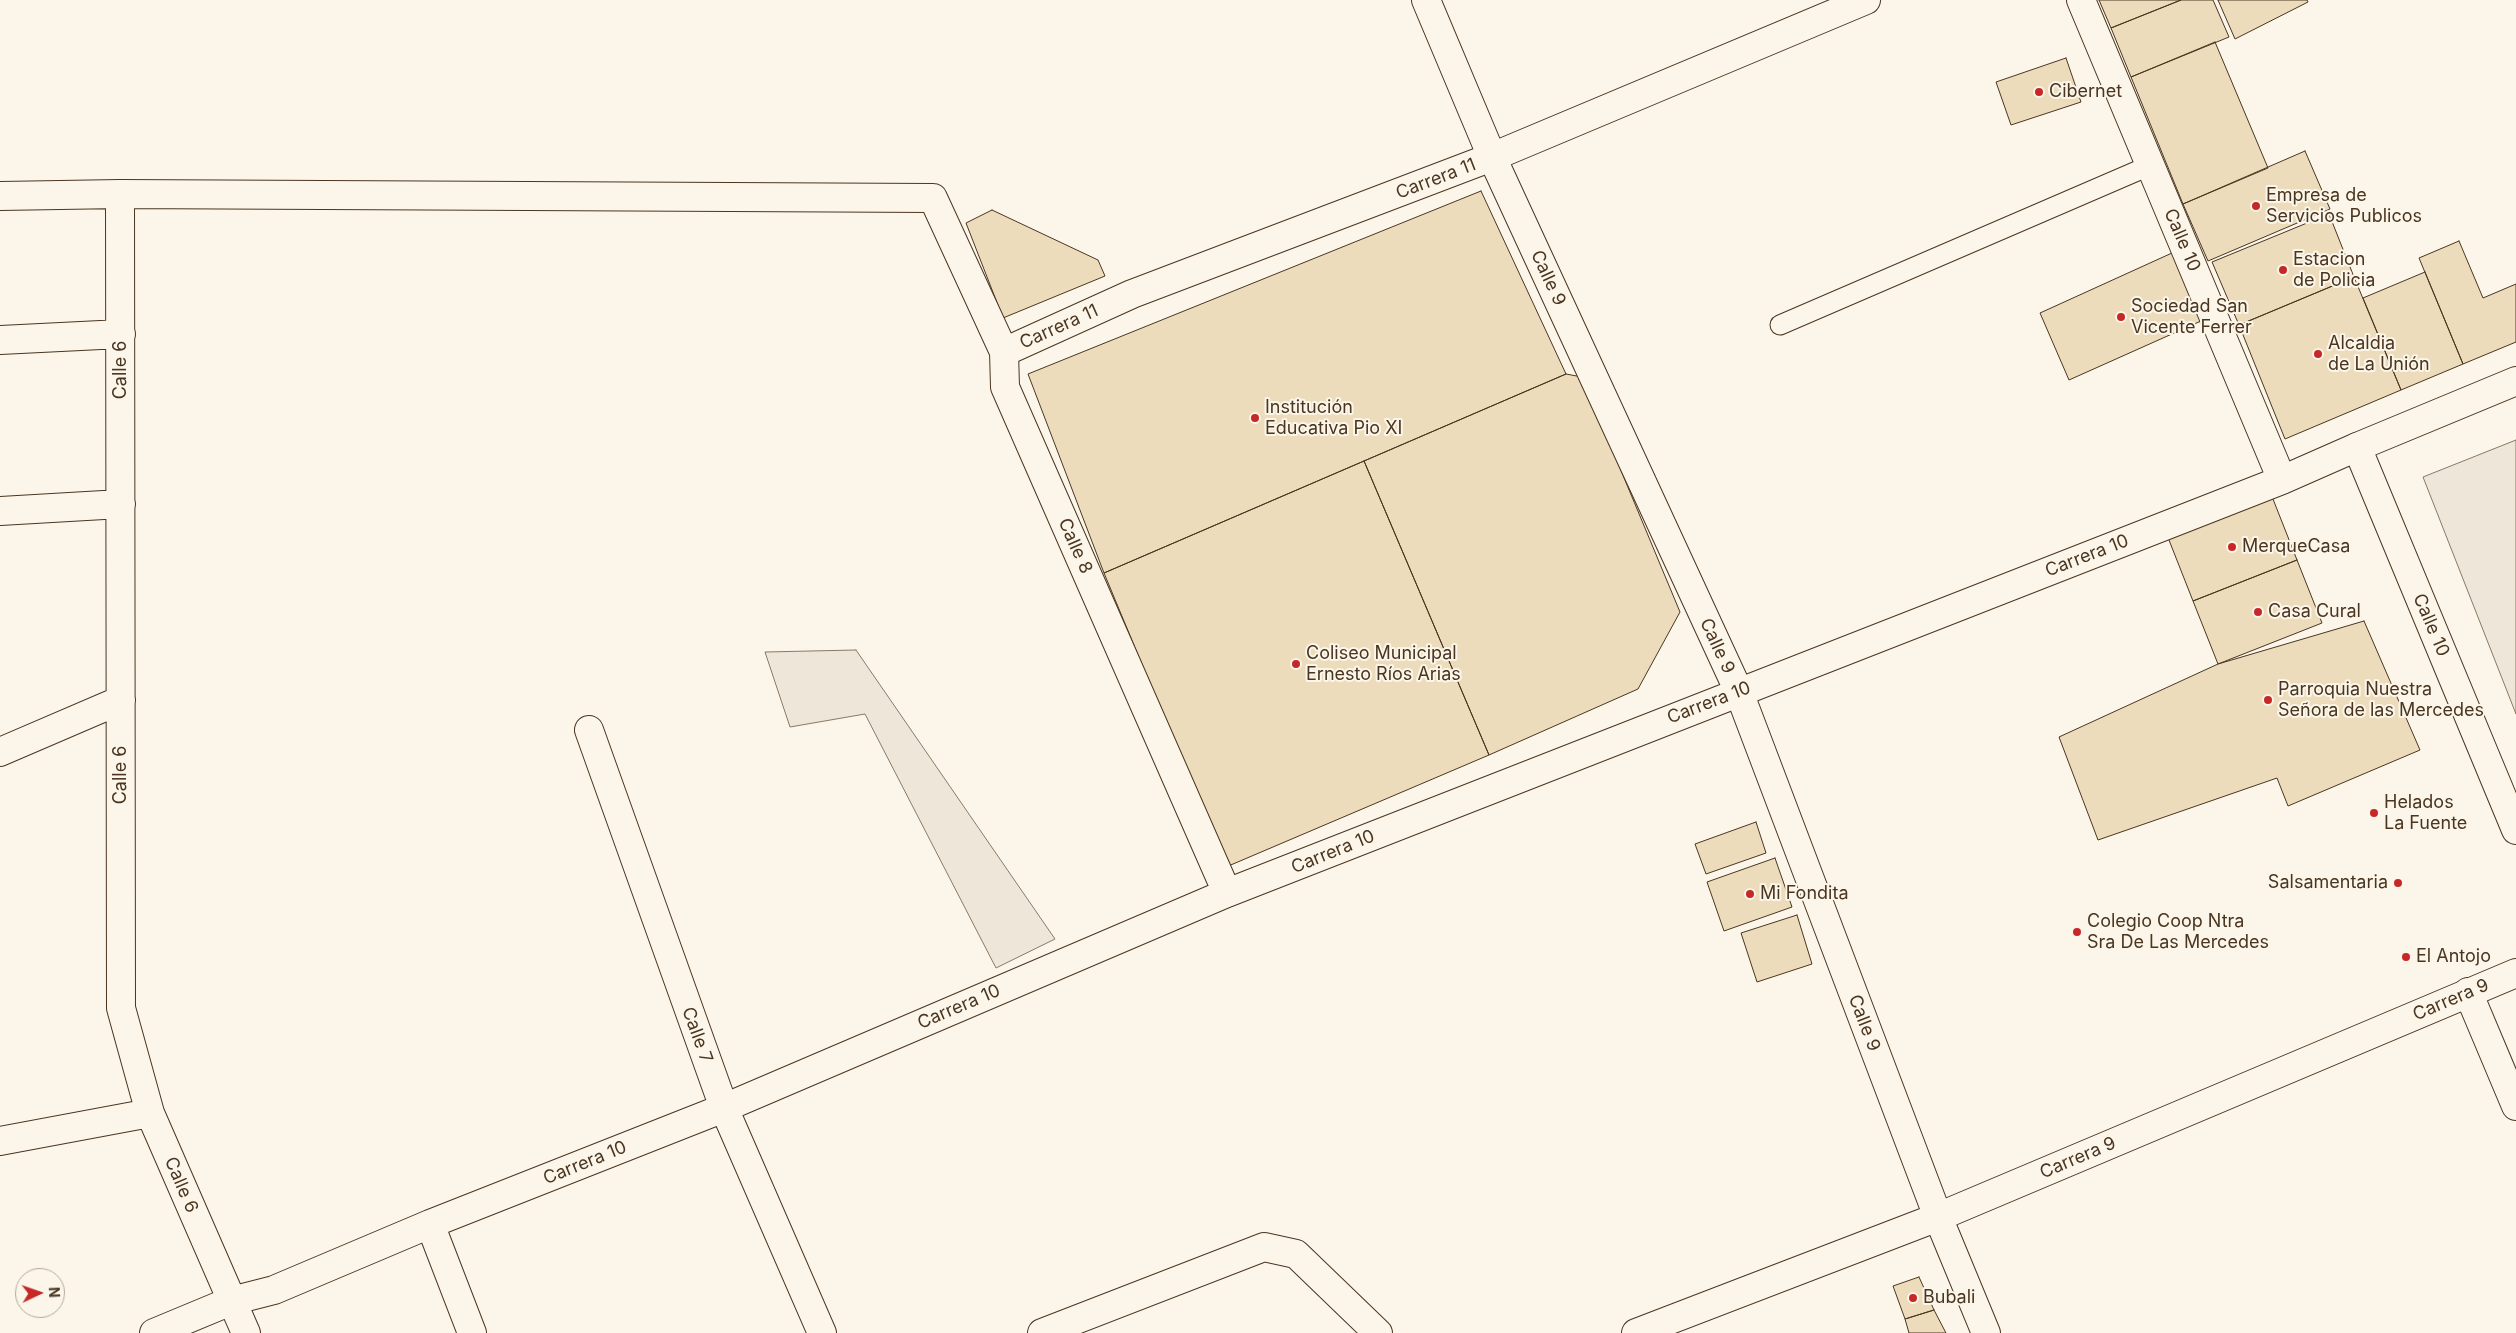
<!DOCTYPE html>
<meta charset="utf-8">
<style>
body{margin:0}
#map{position:relative;width:2516px;height:1333px;overflow:hidden;background:#fbf6e9;font-family:Inter,sans-serif}
canvas{display:block}
.north{position:absolute;left:15px;top:1268px;width:50px;height:50px;box-sizing:border-box;background:#fbf6e9;border:1px solid #b4a999;border-radius:50%;rotate:87deg;font-size:14px;font-weight:700;line-height:20px;text-align:center;color:#4a3520}
.north::after{content:'';display:block;margin:auto;width:18px;height:22px;background:#c62828;clip-path:polygon(50% 0,100% 100%,50% 72%,0 100%)}
</style>
<div id="map">
<canvas width="2516" height="1333"></canvas>
<div class="north">N</div>
</div>
<script>
const c = document.querySelector('canvas').getContext('2d');
c.lineJoin = 'round';
function fill(path, color) {
  c.fillStyle = color;
  c.fill(path, 'evenodd');
}
function toPath(rows) {
  const path = new Path2D();
  for (const r of rows) {
    path.moveTo(r[0], r[1]);
    for (let i = 2; i < r.length; i += 2) path.lineTo(r[i], r[i + 1]);
  }
  return path;
}
function strokePath(path, color, width, dash) {
  c.strokeStyle = color;
  c.lineWidth = width;
  c.lineCap = dash ? 'butt' : 'round';
  c.setLineDash(dash || []);
  c.stroke(path);
}
function label(font, color, halo, rows, align = 'center') {
  c.font = font + ' Inter,sans-serif';
  c.lineWidth = 4;
  c.setLineDash([]);
  c.textBaseline = 'middle';
  c.strokeStyle = halo;
  c.fillStyle = color;
  for (const [text, x, y, turn = 0] of rows) {
    c.save();
    c.translate(x, y);
    c.rotate((+turn || 0) * Math.PI / 180);
    c.textAlign = isNaN(turn) ? turn : align;
    if (halo) c.strokeText(text, 0, 0);
    c.fillText(text, 0, 0);
    c.restore();
  }
}
const green = toPath([
 [2516,440,2516,714,2423,477,2516,440],
 [856,650,1055,939,996,968,865,714,790,727,765,652,856,650]
]);
const building = toPath([
 [2099,0,2181,0,2111,28,2099,0],
 [2181,0,2213,0,2229,37,2131,77,2111,28,2181,0],
 [2218,0,2307,0,2308,2,2235,39,2218,0],
 [2215,42,2268,168,2183,204,2131,77,2215,42],
 [2066,58,2081,102,2011,125,1996,82,2066,58],
 [2305,151,2330,209,2208,261,2183,204,2305,151],
 [1481,191,1566,374,1104,573,1028,374,1481,191],
 [992,210,1098,260,1105,276,1003,318,966,223,992,210],
 [2329,214,2354,277,2239,325,2212,262,2329,214],
 [2459,241,2483,298,2516,284,2516,342,2463,364,2419,258,2459,241],
 [2172,253,2201,321,2069,380,2040,313,2172,253],
 [2425,272,2463,364,2401,390,2363,298,2425,272],
 [2354,277,2401,390,2285,439,2239,325,2354,277],
 [1566,374,1582,377,1680,612,1638,689,1489,755,1364,461,1566,374],
 [1364,461,1489,755,1226,867,1104,573,1364,461],
 [2271,494,2297,560,2193,601,2167,535,2271,494],
 [2297,560,2322,623,2218,664,2193,601,2297,560],
 [2364,621,2420,750,2288,806,2277,778,2098,840,2059,737,2218,664,2364,621],
 [1756,822,1766,853,1706,874,1695,844,1756,822],
 [1775,858,1792,907,1724,931,1707,882,1775,858],
 [1797,915,1812,964,1757,982,1741,933,1797,915],
 [1919,1277,1934,1310,1905,1319,1893,1286,1919,1277],
 [1934,1310,1946,1333,1909,1333,1905,1319,1934,1310]
]);
const lane = toPath([
 [1780,325,2151,165]
]);
const street = toPath([
 [1426,0,1492,157,1739,692,1938,1217,1636,1333],
 [2081,0,2282,480],
 [120,194,121,1008,150,1113,246,1333],
 [0,196,120,194,933,198,1004,352,1005,387,1227,893],
 [0,340,121,334],
 [1004,352,1132,294,1492,157,1866,0],
 [0,511,121,504],
 [589,730,724,1108,822,1333],
 [0,752,121,700],
 [2468,992,2516,1106],
 [0,1141,150,1113],
 [430,1224,472,1333],
 [154,1333,231,1301,274,1290,430,1224,724,1108,1227,893,2282,480,2357,447],
 [1042,1333,1264,1247,1296,1254,1378,1333]
]);
const secondary = toPath([
 [2516,381,2357,447,2516,830],
 [1986,1333,1938,1217,2516,973]
]);
const markers = [
 [2039,92,5,"#c62828"],
 [2256,206,5,"#c62828"],
 [2283,270,5,"#c62828"],
 [2121,317,5,"#c62828"],
 [2318,354,5,"#c62828"],
 [1255,418,5,"#c62828"],
 [2232,547,5,"#c62828"],
 [2258,612,5,"#c62828"],
 [1296,664,5,"#c62828"],
 [2268,700,5,"#c62828"],
 [2374,813,5,"#c62828"],
 [2398,883,5,"#c62828"],
 [1750,894,5,"#c62828"],
 [2077,932,5,"#c62828"],
 [2406,957,5,"#c62828"],
 [1913,1298,5,"#c62828"]
];
const poiNames = [
 ["Cibernet",2049,92],
 ["Empresa de",2266,196],
 ["Servicios Publicos",2266,217],
 ["Estacion",2293,260],
 ["de Policia",2293,281],
 ["Sociedad San",2131,307],
 ["Vicente Ferrer",2131,328],
 ["Alcaldia",2328,344],
 ["de La Unión",2328,365],
 ["Institución",1265,408],
 ["Educativa Pio XI",1265,429],
 ["MerqueCasa",2242,547],
 ["Casa Cural",2268,612],
 ["Coliseo Municipal",1306,654],
 ["Ernesto Ríos Arias",1306,675],
 ["Parroquia Nuestra",2278,690],
 ["Señora de las Mercedes",2278,711],
 ["Helados",2384,803],
 ["La Fuente",2384,824],
 ["Salsamentaria",2388,883,"right"],
 ["Mi Fondita",1760,894],
 ["Colegio Coop Ntra",2087,922],
 ["Sra De Las Mercedes",2087,943],
 ["El Antojo",2416,957],
 ["Bubali",1923,1298]
];
const streetNames = [
 ["Carrera 11",1436,179,-21],
 ["Calle 10",2182,240,67],
 ["Calle 9",1548,278,65],
 ["Carrera 11",1059,327,-24],
 ["Calle 6",121,370,-90],
 ["Calle 8",1075,546,66],
 ["Carrera 10",2087,556,-21],
 ["Calle 10",2431,625,67],
 ["Calle 9",1717,646,65],
 ["Carrera 10",1709,703,-21],
 ["Calle 6",121,775,-90],
 ["Carrera 10",1333,852,-22],
 ["Carrera 9",2451,1000,-23],
 ["Carrera 10",959,1007,-23],
 ["Calle 9",1864,1023,69],
 ["Calle 7",697,1035,70],
 ["Carrera 9",2078,1158,-23],
 ["Carrera 10",585,1163,-22],
 ["Calle 6",181,1185,67]
];
fill(green, '#ede6d9');
strokePath(green, '#887966', 1);
fill(building, '#ecdcbc');
strokePath(building, '#4a3520', 1);
strokePath(lane, '#4a3520', 21);
strokePath(street, '#4a3520', 30);
strokePath(secondary, '#4a3520', 30);
strokePath(lane, '#fbf6e9', 19);
strokePath(street, '#fbf6e9', 28);
strokePath(secondary, '#fbf6e9', 28);
for (const [x, y, r, color] of markers) {
  const dot = new Path2D();
  dot.arc(x, y, r, 0, 2 * Math.PI);
  c.fillStyle = color;
  c.fill(dot);
  strokePath(dot, '#fbf6e9', 2);
}
label('18px', '#4a3520', '#fbf6e9', poiNames, 'left');
label('18px', '#4a3520', '#fbf6e9', streetNames);
</script>
